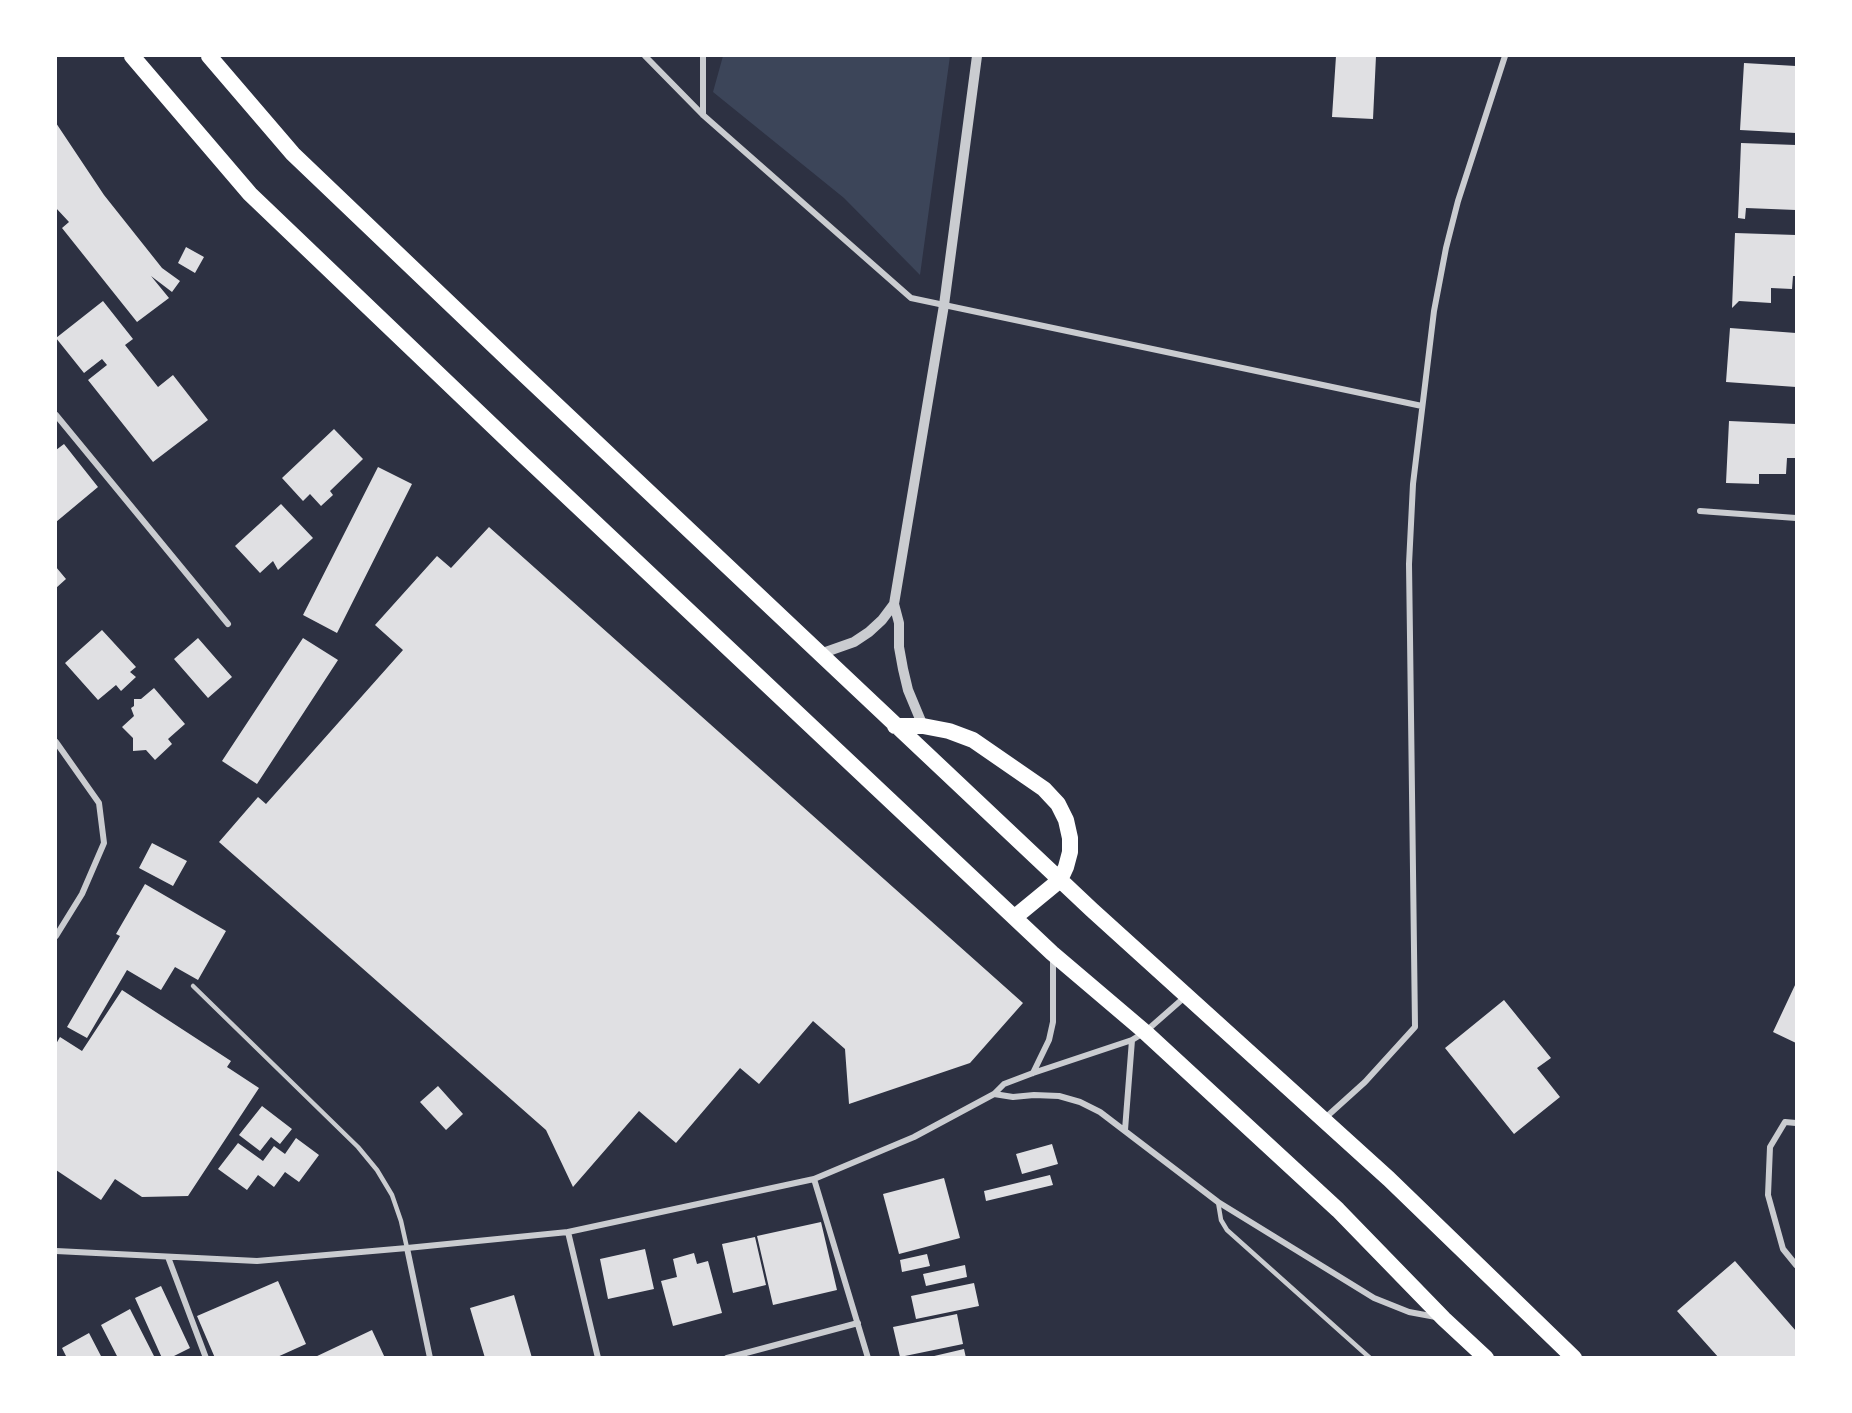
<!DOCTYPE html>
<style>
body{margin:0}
#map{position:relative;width:1852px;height:1413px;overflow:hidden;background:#2d3142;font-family:"Archivo Narrow",sans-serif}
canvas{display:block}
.frame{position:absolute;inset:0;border:57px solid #fff;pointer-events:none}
</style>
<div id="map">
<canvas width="1852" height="1413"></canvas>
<div class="frame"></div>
</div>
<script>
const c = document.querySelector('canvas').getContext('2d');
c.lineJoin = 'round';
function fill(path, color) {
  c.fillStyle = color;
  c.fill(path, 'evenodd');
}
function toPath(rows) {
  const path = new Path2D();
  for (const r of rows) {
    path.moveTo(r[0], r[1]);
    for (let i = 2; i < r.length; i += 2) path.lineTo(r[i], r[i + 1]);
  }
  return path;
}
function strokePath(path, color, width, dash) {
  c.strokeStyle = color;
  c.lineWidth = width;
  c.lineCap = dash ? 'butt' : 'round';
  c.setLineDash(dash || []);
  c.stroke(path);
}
const green = toPath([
 [723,56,950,56,920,275,844,198,713,92]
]);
const building = toPath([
 [1336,56,1376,56,1373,119,1332,117],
 [1744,63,1796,66,1796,133,1740,130],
 [56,123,104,195,162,268,180,281,172,292,151,276,169,298,137,322,62,228,69,222,56,208],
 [1741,143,1796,145,1796,210,1746,208,1745,219,1738,218],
 [1735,233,1796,235,1796,276,1793,276,1792,289,1771,288,1771,303,1739,301,1732,308],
 [186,247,204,257,195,273,178,263],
 [103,301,133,339,125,345,158,387,173,375,208,420,153,462,88,380,107,365,102,359,84,373,56,338],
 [1730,328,1796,333,1796,387,1726,382],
 [1729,421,1796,424,1795,458,1787,458,1786,474,1759,474,1759,484,1726,483],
 [334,429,363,459,330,491,333,495,321,506,310,494,303,501,282,478],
 [64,444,98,487,56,522,56,450],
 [378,467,412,484,337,633,303,615],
 [281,504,313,538,278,570,273,561,260,573,235,546],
 [489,527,1023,1003,970,1063,849,1104,845,1049,813,1021,759,1084,740,1068,676,1143,639,1111,573,1187,546,1130,219,842,258,797,266,804,403,650,375,625,437,556,451,568],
 [56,567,66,579,56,588],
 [102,630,136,667,130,672,136,677,121,691,116,685,98,700,65,663],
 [198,638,232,677,208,698,174,659],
 [303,638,338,660,257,784,222,761],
 [154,688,185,724,168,739,172,744,155,760,146,750,133,751,133,738,122,727,134,716,131,708,134,706,134,699,141,699],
 [152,843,187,861,173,886,139,868],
 [145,884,226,931,198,980,175,967,161,990,127,970,87,1038,67,1027,120,936,116,934],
 [1796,983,1796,1043,1773,1032],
 [122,990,231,1061,227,1067,259,1088,188,1196,142,1197,115,1179,101,1200,56,1170,56,1044,60,1037,82,1051],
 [1504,1000,1551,1058,1537,1068,1560,1097,1514,1134,1445,1048],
 [438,1086,463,1114,446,1130,420,1102],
 [262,1106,292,1129,280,1144,271,1137,260,1151,239,1135],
 [296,1138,319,1155,299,1182,285,1172,274,1187,258,1175,247,1190,218,1169,238,1143,263,1161,274,1146,285,1154],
 [1052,1144,1058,1164,1022,1174,1016,1154],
 [1050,1175,1053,1185,986,1201,984,1191],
 [944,1178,960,1238,899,1254,883,1194],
 [821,1222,837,1290,773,1305,757,1236],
 [755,1237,766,1285,733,1293,722,1244],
 [645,1249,654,1289,608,1299,600,1259],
 [694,1253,697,1264,708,1261,722,1313,673,1326,661,1281,677,1277,673,1259],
 [927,1254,930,1266,902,1272,900,1260],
 [1735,1261,1796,1331,1796,1358,1719,1358,1677,1311],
 [965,1265,967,1277,926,1286,923,1274],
 [278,1281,306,1344,275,1358,215,1358,197,1316],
 [974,1283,979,1306,916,1319,911,1296],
 [161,1286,190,1348,170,1358,162,1358,135,1298],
 [514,1295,532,1358,485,1358,470,1308],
 [130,1309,155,1358,118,1358,101,1325],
 [957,1314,963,1344,900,1357,893,1327],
 [372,1330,385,1358,313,1358],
 [89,1333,102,1358,67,1358,62,1348],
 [964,1349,966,1358,930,1358,930,1357]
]);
const service = toPath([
 [193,986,358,1147,377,1170,392,1195,401,1221,407,1248],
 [1218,1202,1221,1220,1227,1230,1370,1358]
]);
const minor = toPath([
 [645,56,703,115,911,298,1422,406],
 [703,115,703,56],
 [56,415,228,624],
 [1700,511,1796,518],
 [56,742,99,803,104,843,82,894,56,936],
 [1033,1073,1049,1040,1053,1022,1053,956],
 [994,1094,1013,1097,1034,1095,1059,1096,1080,1102,1100,1112,1218,1202,1374,1298,1409,1312,1436,1317],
 [1324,1119,1365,1082,1415,1027,1410,637,1409,564,1413,484,1434,311,1446,248,1458,201,1505,56],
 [1796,1123,1785,1122,1770,1147,1768,1195,1783,1249,1796,1265],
 [1125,1130,1132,1040],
 [814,1179,868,1358],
 [568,1232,598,1358],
 [407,1248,430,1358],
 [56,1251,257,1261,407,1248,568,1232,814,1179,914,1137,994,1094,1004,1084,1033,1073,1132,1040,1145,1032,1186,996],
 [168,1257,206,1358],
 [727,1358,858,1323]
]);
const tertiary = toPath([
 [820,654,854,642,869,632,882,620,894,604],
 [923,726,908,690,903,669,899,647,899,623,894,604,944,305,977,56]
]);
const trunk = toPath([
 [132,56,250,194,521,453,1052,953,1145,1032,1338,1210,1444,1319,1486,1358],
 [209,56,293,154,513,364,1092,910,1389,1179,1574,1358],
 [895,726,923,726,949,731,973,740,1044,789,1058,804,1066,820,1070,838,1070,852,1066,867,1060,880,1015,917]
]);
fill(green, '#3c4559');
fill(building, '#e0e0e3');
strokePath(service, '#caccd0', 4.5);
strokePath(minor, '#caccd0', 6);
strokePath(tertiary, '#caccd0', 10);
strokePath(trunk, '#fff', 16);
</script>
